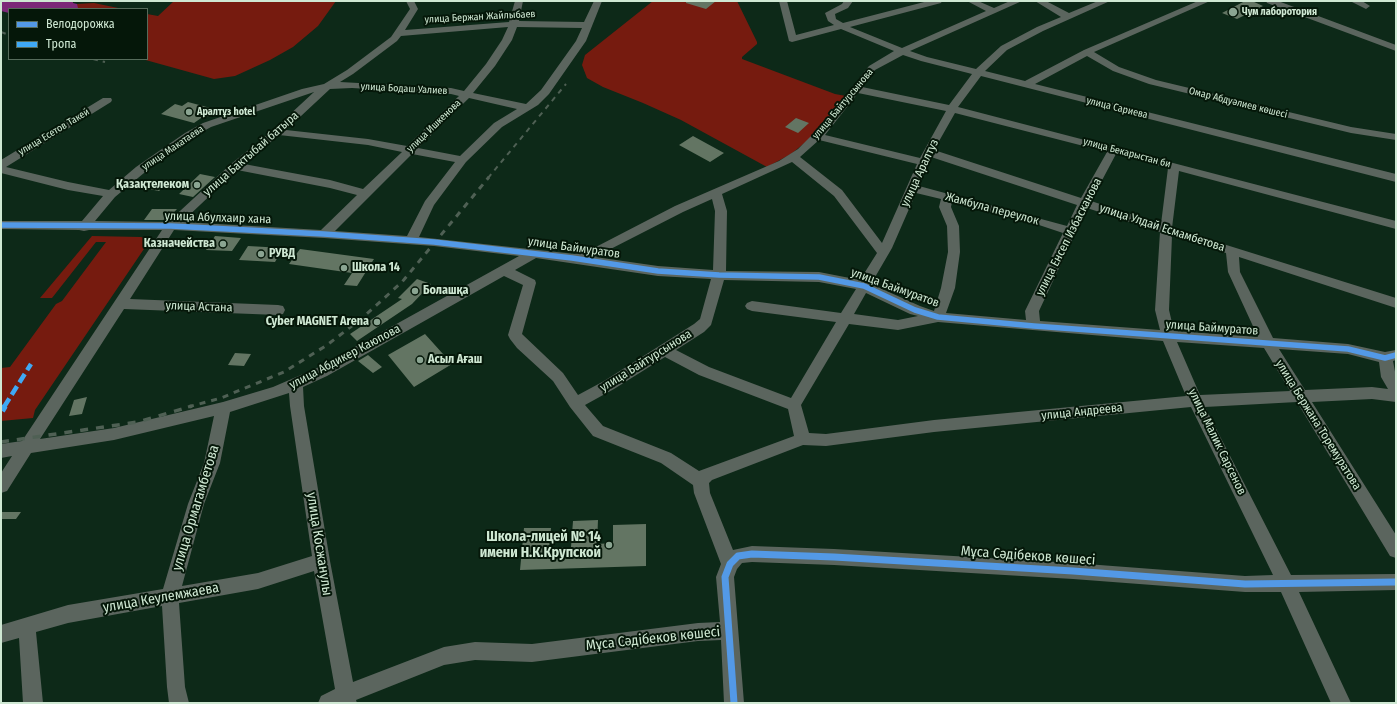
<!DOCTYPE html>
<meta charset="utf-8">
<style>
body{margin:0}
#map{position:relative;width:1397px;height:704px;overflow:hidden;background:#0d2918;font-family:"Fira Sans Condensed",sans-serif}
canvas{display:block}
.frame{position:absolute;inset:0;border:2px solid #cfe8d3;pointer-events:none}
.legend{position:absolute;left:8px;top:8px;width:140px;height:52px;box-sizing:border-box;background:#051709;border:1px solid #566b5a;margin:0;padding:5px 7px;list-style:none;font-size:12px;color:#cfe8d3}
.legend li{display:flex;align-items:center;gap:8px;height:20px}
.legend b{width:20px;border:1px solid #566b5a}
</style>
<div id="map">
<canvas width="1397" height="704"></canvas>
<div class="frame"></div>
<ul class="legend">
<li><b style="height:5px;background:#5399e6"></b>Велодорожка</li>
<li><b style="height:5px;background:#3fa9f5"></b>Тропа</li>
</ul>
</div>
<script>
const c = document.querySelector('canvas').getContext('2d');
c.lineJoin = 'round';
function fill(path, color) {
  c.fillStyle = color;
  c.fill(path, 'evenodd');
}
function toPath(rows) {
  const path = new Path2D();
  for (const r of rows) {
    path.moveTo(r[0], r[1]);
    for (let i = 2; i < r.length; i += 2) path.lineTo(r[i], r[i + 1]);
  }
  return path;
}
function strokePath(path, color, width, dash) {
  c.strokeStyle = color;
  c.lineWidth = width;
  c.lineCap = dash ? 'butt' : 'round';
  c.setLineDash(dash || []);
  c.stroke(path);
}
function label(font, color, halo, rows, align = 'center') {
  c.font = font + ' "Fira Sans Condensed",sans-serif';
  c.lineWidth = 4;
  c.setLineDash([]);
  c.textBaseline = 'middle';
  c.strokeStyle = halo;
  c.fillStyle = color;
  for (const [text, x, y, turn = 0] of rows) {
    c.save();
    c.translate(x, y);
    c.rotate((+turn || 0) * Math.PI / 180);
    c.textAlign = isNaN(turn) ? turn : align;
    if (halo) c.strokeText(text, 0, 0);
    c.fillText(text, 0, 0);
    c.restore();
  }
}
const green = toPath([
 [174,1,336,1,318,26,293,47,270,60,235,76,214,79,142,59,147,59,147,14,158,16],
 [653,1,737,1,757,42,757,44,742,57,742,59,835,94,846,96,826,122,807,141,791,154,767,167,681,120,643,103,603,87,587,78,582,65,585,55],
 [94,3,123,9,85,9,77,8,77,4],
 [92,236,141,237,148,239,148,243,35,410,33,418,1,421,1,368,10,367,56,304,62,301,106,242,96,242,52,298,40,298]
]);
const water = toPath([
 [1,1,73,1,73,3,77,4,78,8,85,9,9,9,9,13,1,11]
]);
const building = toPath([
 [686,1,716,1,706,9,686,3],
 [1245,1,1252,1,1263,6,1237,19,1222,13],
 [188,102,218,110,208,117,204,116,194,123,161,114,175,104,182,106],
 [796,118,809,123,798,133,785,127],
 [693,136,724,153,710,162,679,145],
 [200,174,215,177,193,197,179,194],
 [152,180,168,183,159,191,144,188],
 [152,209,177,209,167,220,144,220],
 [215,236,241,238,232,251,206,250],
 [248,246,283,248,275,262,239,260],
 [300,249,374,259,357,286,344,285,352,273,289,264],
 [417,279,431,284,412,304,357,341,350,334,402,299,398,298],
 [425,334,452,364,414,387,388,355],
 [235,353,251,354,244,366,228,365],
 [368,355,382,367,373,373,358,361],
 [87,397,82,414,69,416,74,400],
 [1,512,21,512,16,519,1,519],
 [598,520,597,544,613,543,613,525,646,524,646,566,520,570,524,528,551,528,549,548,571,547,573,521]
]);
const minor = toPath([
 [406,1,414,1,418,9,405,30,509,22,515,1,523,1,519,21,584,22,594,1,602,1,586,41,549,94,538,105,502,127,466,162,434,205,419,237,575,254,590,250,675,206,779,161,798,149,824,123,869,66,894,51,841,29,792,42,789,41,779,1,787,1,796,35,834,25,828,21,825,13,842,4,844,1,853,1,848,8,835,14,836,19,843,23,928,1,942,1,941,3,850,27,902,48,986,11,967,1,978,1,994,8,1010,1,1022,1,910,51,927,57,976,69,1001,46,1037,27,1061,17,1035,1,1046,1,1069,13,1098,1,1110,1,1043,31,1007,50,985,71,1025,81,1084,50,1198,1,1210,1,1094,52,1119,67,1156,80,1351,127,1396,134,1396,140,1351,133,1149,84,1113,71,1087,56,1035,84,1396,174,1396,182,981,76,958,107,1396,221,1396,229,1179,171,1172,228,1396,298,1396,308,1239,257,1240,272,1273,338,1348,344,1385,352,1396,350,1396,360,1393,361,1396,377,1396,402,1372,399,1312,402,1396,535,1396,558,1390,556,1297,402,1205,407,1291,575,1396,574,1396,590,1299,592,1351,703,1331,703,1281,592,1245,592,1073,579,834,565,752,562,742,563,737,569,734,577,744,703,724,703,721,640,698,641,532,662,475,660,444,665,356,700,357,703,318,703,321,696,335,689,314,571,258,589,179,603,185,687,189,703,169,703,167,687,162,606,68,623,36,632,43,703,23,703,19,638,1,643,1,625,68,605,163,589,188,504,204,463,214,416,114,440,31,453,7,491,1,493,1,473,12,456,1,458,1,444,22,441,162,230,89,230,84,231,79,230,1,229,1,221,82,221,103,196,68,190,1,173,1,160,103,98,111,98,112,100,111,102,6,167,68,182,109,190,136,167,185,133,203,123,302,89,324,84,347,70,391,37,410,9,406,1],
 [508,27,502,40,486,64,464,91,451,88,340,82,353,74,397,41,401,36,508,27],
 [517,27,582,28,576,41,541,90,526,104,473,93,495,66,512,40,517,27],
 [903,55,921,61,972,74,949,105,862,87,875,70,903,55],
 [352,88,451,94,459,96,407,146,368,139,286,130,330,89,352,88],
 [314,92,273,130,231,164,168,222,95,221,115,197,144,173,193,137,211,127,314,92],
 [858,93,946,111,920,158,825,135,858,93],
 [469,98,517,109,494,123,460,156,418,148,469,98],
 [955,113,1107,152,1081,198,934,150,955,113],
 [279,135,368,145,402,152,363,189,330,180,244,164,279,135],
 [819,140,917,164,882,243,842,190,800,157,819,140],
 [412,154,455,162,425,201,407,236,335,231,412,154],
 [1116,154,1168,168,1161,224,1091,201,1116,154],
 [931,157,1077,205,1067,226,919,186,931,157],
 [792,162,834,196,877,253,860,280,819,272,726,271,727,211,722,194,792,162],
 [237,170,330,188,357,195,321,230,182,222,237,170],
 [916,193,941,199,939,207,947,226,948,252,941,288,934,311,920,306,871,284,892,248,916,193],
 [712,199,715,211,713,270,658,266,595,257,683,212,712,199],
 [952,202,1036,224,1063,233,1025,311,1026,320,946,313,955,288,960,252,959,226,951,207,952,202],
 [1087,208,1160,232,1155,310,1160,330,1040,321,1039,311,1087,208],
 [174,230,324,238,434,246,519,256,317,368,273,387,223,402,114,428,40,439,124,309,278,315,283,314,285,310,283,306,278,305,130,299,174,230],
 [1172,236,1226,253,1228,272,1258,337,1174,331,1169,310,1172,236],
 [536,258,658,276,711,279,700,319,694,324,604,381,578,395,563,373,522,334,536,283,535,280,515,270,536,258],
 [504,276,523,285,508,335,510,339,517,348,553,381,570,407,593,436,661,463,693,485,694,493,721,564,716,577,720,622,698,623,532,644,475,642,444,647,353,682,330,561,304,406,303,387,327,376,504,276],
 [724,280,819,282,856,289,841,313,752,301,747,303,745,306,747,309,752,311,836,322,791,398,709,367,676,350,704,332,711,325,724,280],
 [866,293,910,314,918,316,898,320,854,314,866,293],
 [938,322,1163,341,1186,396,934,420,826,434,809,433,801,405,849,324,898,330,938,322],
 [1177,342,1264,348,1290,391,1200,395,1177,342],
 [1279,349,1348,354,1379,362,1381,377,1388,389,1372,387,1305,390,1279,349],
 [665,357,699,375,788,409,794,436,699,471,671,453,603,426,585,405,614,389,665,357],
 [289,393,290,406,312,556,258,573,182,586,204,504,220,463,230,412,289,393],
 [1191,407,1273,575,1245,576,1073,563,834,549,752,546,733,550,710,493,709,483,712,480,803,445,826,446,934,432,1191,407],
 [1266,1,1278,1,1396,45,1396,51,1267,3,1266,1],
 [1350,1,1362,1,1370,6,1366,9,1350,1]
]);
const railFar2 = toPath([
 [1,32,9,35],
 [93,59,105,62],
 [488,178,566,84]
]);
const railFar1 = toPath([
 [188,407,221,398,284,372,327,345,361,319,402,282,489,177]
]);
const rail = toPath([
 [1,442,138,422,192,406]
]);
const quietFar1 = toPath([
 [4,407,31,364]
]);
const quiet = toPath([
 [2,411,5,406]
]);
const cyclewayFar1 = toPath([
 [1,225,171,226,324,234,434,242,572,258,658,271,719,275,819,277,864,286,915,310,938,317,1034,326,1348,349,1385,358,1396,355]
]);
const cycleway = toPath([
 [734,703,725,577,730,564,738,556,752,554,834,557,1073,571,1245,584,1396,582]
]);
const markers = [
 [1233,12,5,"#8ba592"],
 [189,112,4,"#8ba592"],
 [197,185,4,"#8ba592"],
 [223,244,4,"#8ba592"],
 [261,254,4,"#8ba592"],
 [344,268,4,"#8ba592"],
 [415,291,4,"#8ba592"],
 [377,322,4,"#8ba592"],
 [420,360,4,"#8ba592"],
 [609,545,4,"#8ba592"]
];
const farPoinames = [
 ["Чум лаборотория",1242,12],
 ["Аралтұз hotel",197,112]
];
const farStreetnames = [
 ["улица Бержан Жайлыбаев",480,17,-3],
 ["улица Бодаш Уалиев",404,89,3],
 ["Омар Абдуәлиев көшесі",1238,103,14],
 ["улица Байтурсынова",843,104,-50],
 ["улица Сариева",1117,108,14],
 ["улица Ишкенова",434,126,-44],
 ["улица Есетов Такей",54,132,-31],
 ["улица Макатаева",173,148,-34],
 ["улица Бекарыстан би",1127,153,15]
];
const streetNames = [
 ["улица Бактыбай батыра",251,154,-41],
 ["улица Аралтуз",920,173,-65],
 ["Жамбула переулок",992,209,15],
 ["улица Абулхаир хана",218,218,2],
 ["улица Улдай Есмамбетова",1162,228,18],
 ["улица Енсеп Избасканова",1069,237,-63],
 ["улица Баймуратов",574,248,8],
 ["улица Баймуратов",895,288,20],
 ["улица Астана",199,307,2],
 ["улица Баймуратов",1212,328,4],
 ["улица Абдикер Каюпова",345,357,-28],
 ["улица Байтурсынова",646,361,-32],
 ["улица Андреева",1082,412,-6],
 ["улица Бержана Торемуратова",1318,425,58],
 ["улица Малик Сарсенов",1217,442,64]
];
const poiNames = [
 ["Қазақтелеком",189,185,"right"],
 ["Казначейства",215,244,"right"],
 ["РУВД",269,254],
 ["Школа 14",352,268],
 ["Болашқа",423,291],
 ["Cyber MAGNET Arena",369,322,"right"],
 ["Асыл Ағаш",428,360]
];
const nearStreetnames = [
 ["улица Ормагамбетова",196,508,-73],
 ["улица Косжанулы",319,544,81],
 ["Мұса Сәдібеков көшесі",1028,556,4],
 ["улица Кеулемжаева",161,598,-10],
 ["Мұса Сәдібеков көшесі",653,639,-6]
];
const nearPoinames = [
 ["Школа-лицей № 14",601,537],
 ["имени Н.К.Крупской",601,553]
];
fill(green, '#761b0f');
fill(water, '#7c2878');
fill(building, '#637563');
fill(minor, '#5b655e');
strokePath(railFar2, '#4f6054', 2, [5, 5]);
strokePath(railFar1, '#4f6054', 3, [6, 6]);
strokePath(rail, '#4f6054', 3.5, [8, 8]);
strokePath(quietFar1, '#3fa9f5', 4.5, [10, 4.5]);
strokePath(quiet, '#3fa9f5', 6, [12, 6]);
strokePath(cyclewayFar1, '#5399e6', 5.5);
strokePath(cycleway, '#5399e6', 7);
for (const [x, y, r, color] of markers) {
  const dot = new Path2D();
  dot.arc(x, y, r, 0, 2 * Math.PI);
  c.fillStyle = color;
  c.fill(dot);
  strokePath(dot, '#051709', 1.5);
}
label('bold 10px', '#cfe8d3', '#051709', farPoinames, 'left');
label('10px', '#cfe8d3', '#051709', farStreetnames);
label('12px', '#cfe8d3', '#051709', streetNames);
label('bold 12px', '#cfe8d3', '#051709', poiNames, 'left');
label('14px', '#cfe8d3', '#051709', nearStreetnames);
label('bold 14px', '#cfe8d3', '#051709', nearPoinames, 'right');
</script>
